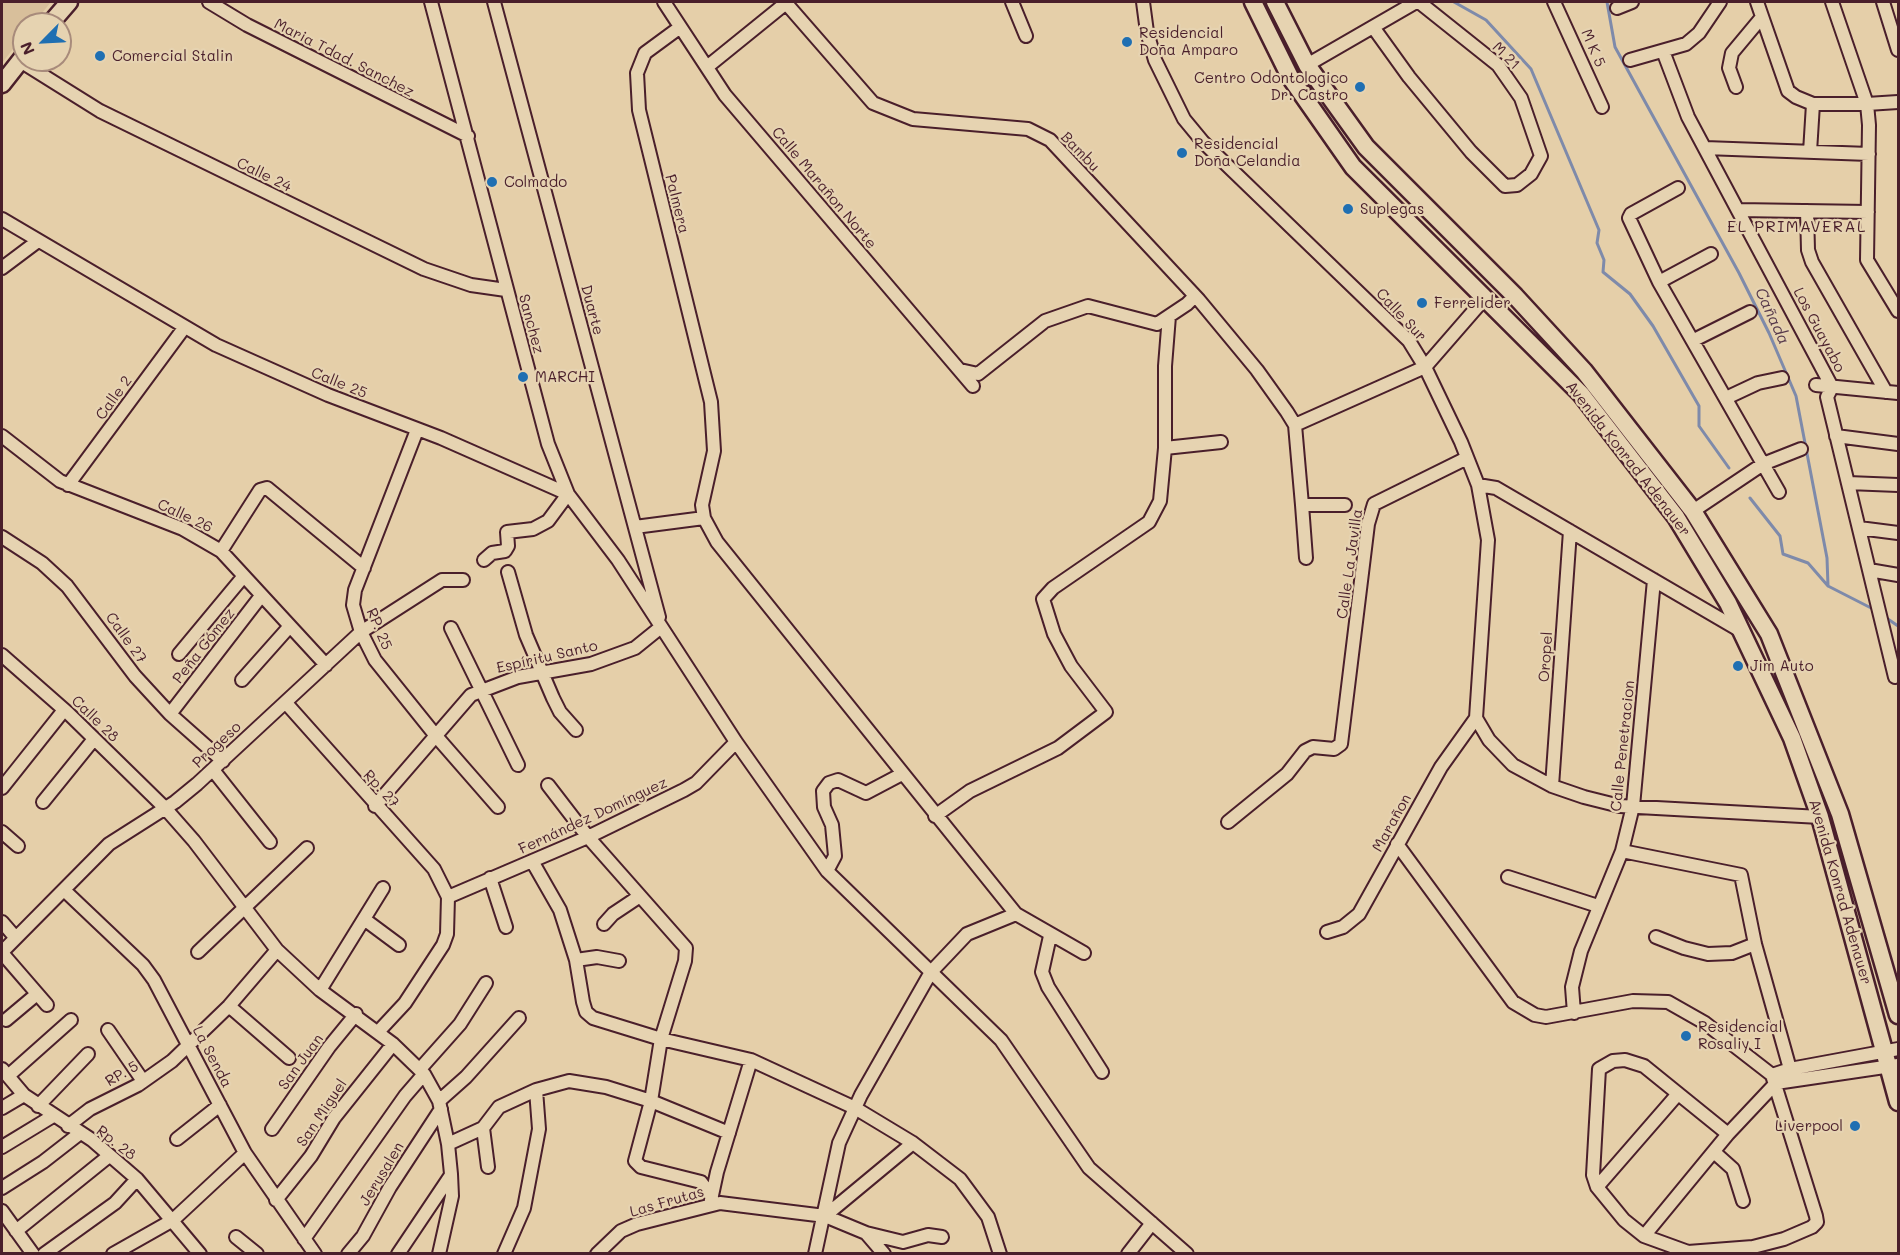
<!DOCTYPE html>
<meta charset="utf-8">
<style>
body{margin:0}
#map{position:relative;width:1900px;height:1255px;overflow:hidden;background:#e5cfa9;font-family:Mali,sans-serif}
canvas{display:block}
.frame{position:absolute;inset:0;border:3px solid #4a1f2b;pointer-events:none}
.north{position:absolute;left:12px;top:12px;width:60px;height:60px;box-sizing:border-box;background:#e6d3b1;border:2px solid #a88b7b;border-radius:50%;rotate:246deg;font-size:16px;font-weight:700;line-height:24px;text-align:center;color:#4a1f2b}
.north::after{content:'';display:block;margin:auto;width:21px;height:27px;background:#1f6fb2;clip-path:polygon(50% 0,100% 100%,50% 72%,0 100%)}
</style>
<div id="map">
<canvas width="1900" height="1255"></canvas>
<div class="frame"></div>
<div class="north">N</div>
</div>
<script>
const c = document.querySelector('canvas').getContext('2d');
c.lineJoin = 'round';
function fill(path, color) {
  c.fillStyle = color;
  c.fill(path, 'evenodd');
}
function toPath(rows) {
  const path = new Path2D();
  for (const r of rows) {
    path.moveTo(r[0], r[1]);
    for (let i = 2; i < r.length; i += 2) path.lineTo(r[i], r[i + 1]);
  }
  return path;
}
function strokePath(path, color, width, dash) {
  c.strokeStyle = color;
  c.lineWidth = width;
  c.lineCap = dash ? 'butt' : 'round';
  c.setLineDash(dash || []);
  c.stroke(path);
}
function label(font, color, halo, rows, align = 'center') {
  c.font = font + ' Mali,sans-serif';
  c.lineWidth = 4.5;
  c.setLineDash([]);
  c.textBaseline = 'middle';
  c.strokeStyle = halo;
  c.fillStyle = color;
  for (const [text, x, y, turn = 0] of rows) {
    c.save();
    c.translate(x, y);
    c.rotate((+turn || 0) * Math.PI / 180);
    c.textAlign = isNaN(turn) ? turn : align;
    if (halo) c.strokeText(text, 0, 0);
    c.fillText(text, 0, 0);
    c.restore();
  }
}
const built = toPath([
 [2,2,51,2,33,24,24,24,24,35,2,63]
]);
const stream = toPath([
 [1454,2,1486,20,1531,69,1599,230,1597,243,1604,260,1603,272,1630,294,1653,326,1699,406,1699,426,1729,468],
 [1607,2,1615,47,1739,273,1769,333,1796,396,1827,558,1828,586,1875,610],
 [1750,498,1780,536,1783,554,1808,563,1828,586],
 [1885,617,1898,626]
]);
const minor = toPath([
 [209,2,247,25,468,136],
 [431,2,548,444,568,494,618,560,736,742,827,871,1001,1040,1089,1168,1187,1254],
 [494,2,659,617],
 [664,2,725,95,973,386],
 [785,2,873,103,913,119,1028,129,1050,140,1199,300,1257,370,1287,412,1295,425,1302,505,1345,505],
 [1012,2,1026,36],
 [1143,2,1147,32,1155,60,1184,119,1203,142,1409,341,1425,367,1461,442,1478,485,1488,540,1476,718],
 [1554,2,1602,107],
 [1757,2,1788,91,1796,97,1813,104,1867,104,1898,102],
 [1832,2,1867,104,1869,125,1867,260,1898,311],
 [1883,2,1898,50],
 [1617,8,1632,2],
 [1373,27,1409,77,1471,152,1505,186,1517,185,1531,174,1541,156,1521,98,1498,65,1419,2],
 [679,28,645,53,637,73,639,110,711,402,714,451,702,505,704,518,717,542,1016,914],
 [1663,51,1688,117,1832,387,1827,397,1895,677],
 [1630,60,1686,44,1699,33,1720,2],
 [20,61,100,111,424,269,471,285,506,290],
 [1307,65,1416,2],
 [707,67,786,3],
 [1736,87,1729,68,1732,53,1762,17],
 [1705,148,1869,154],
 [1810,152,1813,104],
 [1678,188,1631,214,1629,218,1659,282,1779,492],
 [1738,210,1868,212],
 [1807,211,1808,250,1812,262,1886,392],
 [2,219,216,345,328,395,441,438,568,494,548,521,533,529,507,532,508,546,505,551,492,553,484,560],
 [2,268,38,241],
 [1659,282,1711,254],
 [1169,316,1165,366,1165,448,1221,442],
 [1694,340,1750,312],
 [960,370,978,374,1045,321,1088,306,1157,324,1187,304,1195,296],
 [1816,385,1898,393],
 [1726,398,1758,383,1782,378],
 [1295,425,1425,367,1485,298],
 [417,430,355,590,353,605,361,632,375,660,436,736,498,807],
 [2,436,60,481,183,529,221,551,326,665],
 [1836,436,1898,444],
 [1848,483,1898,485],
 [68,485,184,328],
 [1478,485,1496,488,1741,631],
 [1302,505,1306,558],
 [1693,511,1763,464,1801,449],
 [635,527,704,518],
 [1859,528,1898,533],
 [2,537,42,563,67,586,135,676,170,714,223,761],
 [221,551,260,490,267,488,364,568],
 [1869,570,1898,575],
 [508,572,526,635,553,698,560,712,576,730],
 [451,628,518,765],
 [179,654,243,577],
 [2,655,68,713,165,808,194,841,277,950,320,990,393,1044,424,1074,439,1101,448,1144,451,1174,452,1196,439,1254],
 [242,680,290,626],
 [286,703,434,869,448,897,447,934,443,945,405,1003,378,1032],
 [170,714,261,596],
 [1476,718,1489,740,1513,765,1552,786,1584,797,1620,806,1820,817],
 [213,770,270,842],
 [548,785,588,837,686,948,685,961,661,1039,651,1101,729,1133],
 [1552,786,1570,531],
 [2,788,64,710],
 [43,802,94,739],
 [375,806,471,695,518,677,591,664,635,648,661,627],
 [935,816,970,791,1058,748,1106,712,1071,666,1054,634,1043,599,1053,588,1149,522,1160,501,1165,448],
 [1228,822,1287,774,1305,751,1313,747,1334,749,1341,744,1368,524,1374,504,1467,458],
 [2,832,18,846],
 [1397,844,1513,1002,1535,1015,1546,1017,1633,1001,1668,1002,1705,1023,1772,1075,1816,1216,1817,1222,1812,1227,1784,1239,1753,1247,1688,1252,1644,1236,1624,1220,1597,1187,1593,1175,1599,1069,1613,1061,1625,1060,1644,1066,1728,1134],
 [1622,851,1741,875,1755,944,1790,1069],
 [532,861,560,910,576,960,583,1002,586,1012,593,1018,661,1039,751,1060,855,1108,913,1143,960,1179,988,1217,1000,1254],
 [827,871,835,856,832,825,824,807,823,791,829,783,838,780,866,793,902,774],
 [1508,877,1598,906],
 [490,878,506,927],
 [64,890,143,965,154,980,245,1153,315,1254],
 [448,897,588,837,684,790,696,783,736,742],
 [364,919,399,945],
 [2,922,15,937],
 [604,924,613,914,640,896],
 [1327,932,1343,927,1359,914,1441,767,1476,718],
 [1050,936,1042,972,1048,987,1102,1072],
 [1656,937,1684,948,1708,954,1732,953,1755,944],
 [2,952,109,844,175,802,197,784,361,632,442,580,463,580],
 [198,952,307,848],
 [2,953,47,1005],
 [576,960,597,957,619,961],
 [320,990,383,888],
 [229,1006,289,1058],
 [1574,1013,1572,987,1581,951,1622,851,1633,806,1654,580],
 [6,1020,37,994],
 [108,1030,143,1081],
 [2,1069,24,1095,92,1140,137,1179,200,1254],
 [420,1069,460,1024,486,983],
 [1772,1075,1790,1069,1898,1049],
 [8,1076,71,1020],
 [536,1090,569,1081,606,1087,651,1101,635,1161,641,1167,701,1182,712,1197],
 [439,1101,466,1077,519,1018],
 [38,1106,88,1054],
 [2,1108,24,1095],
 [68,1126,90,1109,138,1085,172,1061,229,1006,277,950],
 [483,1128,488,1167],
 [272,1129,329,1047,356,1014],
 [177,1139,220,1105],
 [448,1144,483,1128,499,1107,536,1090,539,1129,524,1208,504,1254],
 [2,1147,53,1116],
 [1714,1152,1733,1169,1743,1201],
 [1597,1187,1677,1095],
 [2,1188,43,1162,79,1134],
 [276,1200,311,1156,334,1118,393,1044],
 [711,1200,717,1172,751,1060],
 [2,1211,33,1254],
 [825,1216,913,1143],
 [16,1231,109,1156],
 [866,1233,903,1242,928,1235,942,1237],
 [1644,1236,1728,1134,1776,1083,1898,1065],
 [236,1237,257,1254],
 [304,1239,405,1096,424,1074],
 [44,1254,115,1203,137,1179],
 [113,1254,173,1220,245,1153],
 [348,1254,363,1236,390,1187,441,1109],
 [398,1254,451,1175],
 [597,1254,621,1231,637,1224,720,1203,825,1216,866,1233,884,1254],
 [815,1254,839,1143,861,1095,931,972,967,934,1016,914,1084,953],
 [1128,1254,1152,1223]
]);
const major = toPath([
 [1253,2,1290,77,1353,167,1581,394,1676,517,1728,603,1792,738,1820,817,1898,1102],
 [1275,2,1307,65,1366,147,1515,296,1584,371,1693,511,1769,634,1840,814,1898,1015],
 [50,24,69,2],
 [2,84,24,56]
]);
const markers = [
 [1127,42,6,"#1f6fb2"],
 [100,56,6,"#1f6fb2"],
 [1360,87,6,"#1f6fb2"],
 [1182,153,6,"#1f6fb2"],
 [492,182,6,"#1f6fb2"],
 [1348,209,6,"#1f6fb2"],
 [1422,303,6,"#1f6fb2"],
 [523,377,6,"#1f6fb2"],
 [1738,666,6,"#1f6fb2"],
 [1686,1036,6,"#1f6fb2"],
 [1855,1126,6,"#1f6fb2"]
];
const poiNames = [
 ["Residencial",1139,33],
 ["Doña Amparo",1139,50],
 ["Comercial Stalin",112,56],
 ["Centro Odontologico",1348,78,"right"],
 ["Dr. Castro",1348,95,"right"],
 ["Residencial",1194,144],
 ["Doña Celandia",1194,161],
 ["Colmado",504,182],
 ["Suplegas",1360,209],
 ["Ferrelider",1434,303],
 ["MARCHI",535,377],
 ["Jim Auto",1750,666],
 ["Residencial",1698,1027],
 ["Rosaliy I",1698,1044],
 ["Liverpool",1843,1126,"right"]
];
const streetNames = [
 ["M K 5",1593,48,67],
 ["M 21",1506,56,45],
 ["Maria Tdad. Sanchez",344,58,27],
 ["Bambu",1080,152,46],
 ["Calle 24",264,175,26],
 ["Calle Marañon Norte",824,188,50],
 ["Palmera",677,204,76],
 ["Duarte",592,310,75],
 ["Calle Sur",1401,315,47],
 ["Sanchez",531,324,75],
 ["Los Guayabo",1819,330,62],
 ["Calle 25",339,383,22],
 ["Calle 2",114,398,-54],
 ["Avenida Konrad Adenauer",1628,459,52],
 ["Calle 26",185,516,25],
 ["Calle La Javilla",1350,564,-82],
 ["RP. 25",379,629,67],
 ["Calle 27",126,638,54],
 ["Peña Gómez",204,646,-52],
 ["Espíritu Santo",547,657,-13],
 ["Oropel",1546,657,-86],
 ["Calle 28",95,719,44],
 ["Progeso",217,745,-43],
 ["Calle Penetracion",1623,746,-84],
 ["Rp. 27",381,789,48],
 ["Fernández Domínguez",593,816,-25],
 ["Marañon",1392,823,-61],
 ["Avenida Konrad Adenauer",1840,892,74],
 ["La Senda",212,1057,62],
 ["San Juan",301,1062,-54],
 ["RP. 5",122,1074,-30],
 ["San Miguel",322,1113,-56],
 ["Rp. 28",116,1143,38],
 ["Jerusalen",382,1174,-59],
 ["Las Frutas",667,1202,-16]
];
const neighbourhoodNames = [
 ["EL PRIMAVERAL",1797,227]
];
const waterNames = [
 ["Cañada",1772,316,65]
];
fill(built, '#d8bf9b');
strokePath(stream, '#7e8aaa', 3);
strokePath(minor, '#4a1f2b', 16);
strokePath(major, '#4a1f2b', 21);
strokePath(minor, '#e6d3b1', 12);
strokePath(major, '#e6d3b1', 16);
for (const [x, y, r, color] of markers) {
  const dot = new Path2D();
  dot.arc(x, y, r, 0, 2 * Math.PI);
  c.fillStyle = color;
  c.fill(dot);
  strokePath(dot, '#e6d3b1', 2);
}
label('15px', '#4a1f2b', '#e6d3b1', poiNames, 'left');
label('15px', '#4a1f2b', '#e6d3b1', streetNames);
c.letterSpacing = '1.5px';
label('16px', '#4a1f2b', '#e6d3b1', neighbourhoodNames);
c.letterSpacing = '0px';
label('italic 16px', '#573a4b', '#e6d3b1', waterNames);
</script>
